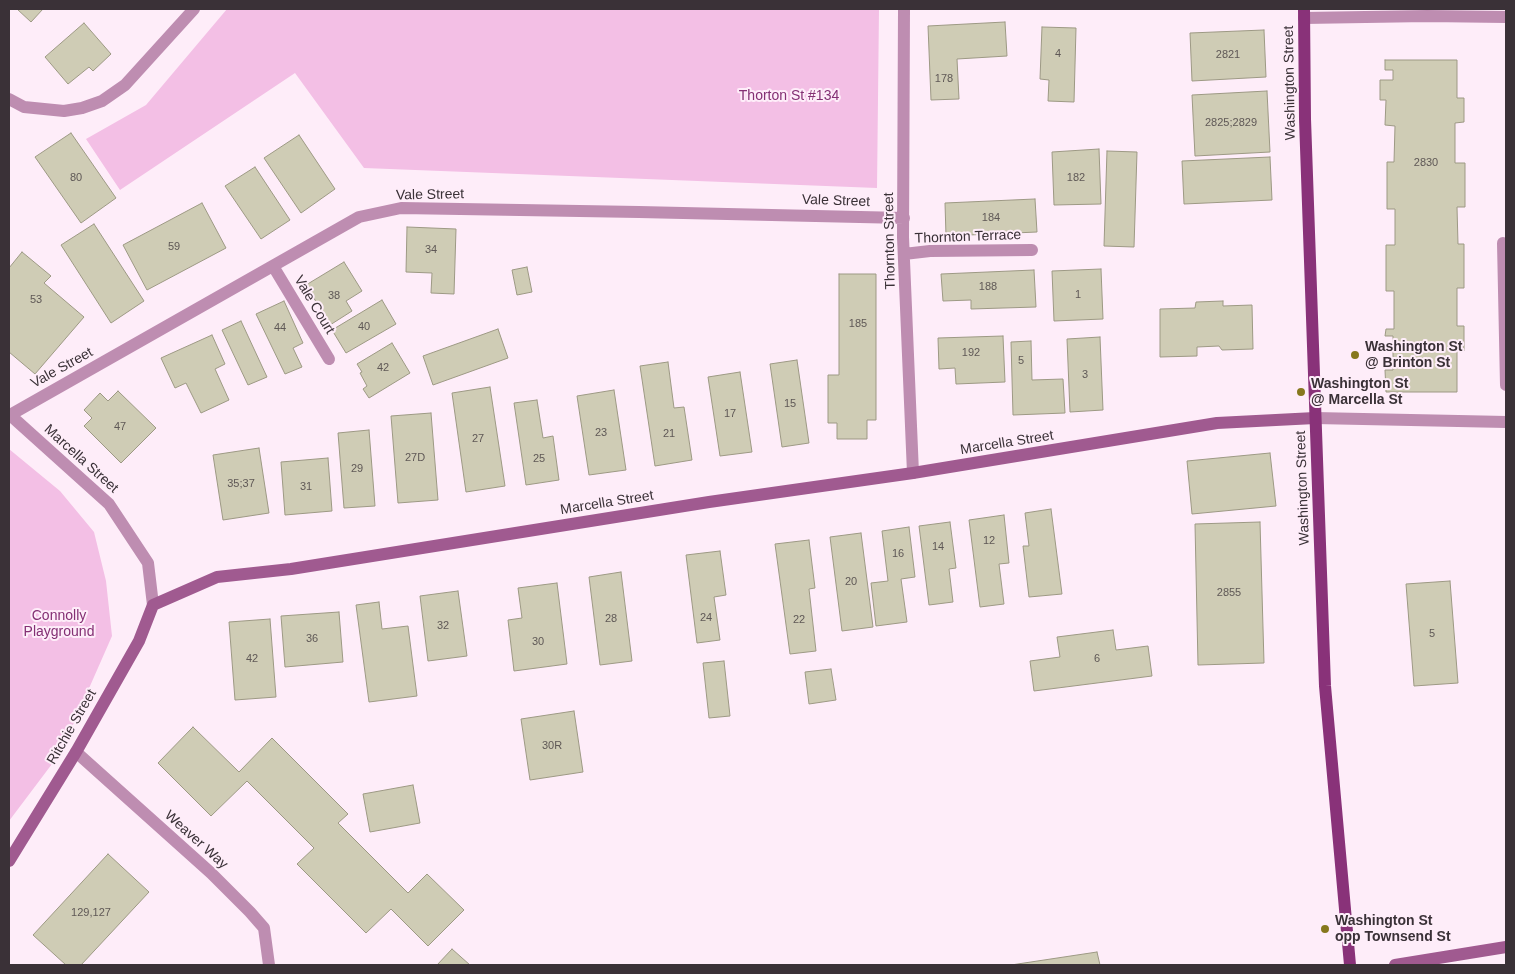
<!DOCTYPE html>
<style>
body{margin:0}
#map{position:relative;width:1515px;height:974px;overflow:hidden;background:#feedf9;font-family:Arial,sans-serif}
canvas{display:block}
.frame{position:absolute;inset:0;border:10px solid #3a3137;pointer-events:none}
</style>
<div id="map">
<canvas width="1515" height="974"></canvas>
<div class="frame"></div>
</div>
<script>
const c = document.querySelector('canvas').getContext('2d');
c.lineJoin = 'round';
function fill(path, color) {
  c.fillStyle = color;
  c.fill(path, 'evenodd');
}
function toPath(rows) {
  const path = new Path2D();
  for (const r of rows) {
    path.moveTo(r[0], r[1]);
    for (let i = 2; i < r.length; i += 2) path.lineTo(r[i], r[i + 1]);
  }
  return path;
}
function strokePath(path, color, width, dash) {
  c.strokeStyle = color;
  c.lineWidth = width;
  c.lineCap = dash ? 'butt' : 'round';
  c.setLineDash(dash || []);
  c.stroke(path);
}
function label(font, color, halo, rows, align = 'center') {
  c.font = font + ' Arial,sans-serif';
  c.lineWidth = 4;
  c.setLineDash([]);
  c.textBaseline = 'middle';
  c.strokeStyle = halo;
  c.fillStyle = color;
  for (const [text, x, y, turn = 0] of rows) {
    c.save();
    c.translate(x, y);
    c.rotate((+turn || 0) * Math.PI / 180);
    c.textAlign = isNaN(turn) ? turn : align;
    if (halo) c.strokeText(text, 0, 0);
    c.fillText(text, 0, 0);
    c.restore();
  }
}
const green = toPath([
 [227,9,879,9,877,188,364,168,295,73,120,190,86,139,146,105],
 [9,449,60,491,94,532,106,581,112,636,61,752,9,821]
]);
const building = toPath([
 [17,9,43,9,31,22,17,9],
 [1005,22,1007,56,957,59,959,99,931,100,928,26,1005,22],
 [84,23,111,54,93,71,89,67,68,84,45,57,84,23],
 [1042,27,1076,28,1074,102,1048,101,1049,80,1040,79,1042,27],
 [1264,30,1266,77,1192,81,1190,33,1264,30],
 [1385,60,1457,60,1457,98,1464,98,1464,122,1455,123,1455,163,1465,163,1465,207,1457,207,1458,244,1464,244,1464,288,1457,288,1457,326,1464,326,1464,351,1457,351,1457,392,1386,392,1385,370,1393,370,1393,336,1385,336,1386,329,1394,329,1394,291,1386,291,1386,245,1395,245,1395,209,1387,209,1387,162,1394,162,1395,126,1385,125,1386,100,1380,100,1380,80,1393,80,1393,70,1385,70,1385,60],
 [1267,91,1270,152,1195,156,1192,95,1267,91],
 [71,133,116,198,81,223,35,157,71,133],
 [299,135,335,189,301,213,264,158,299,135],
 [1099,149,1101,204,1054,205,1052,152,1099,149],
 [1107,151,1137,152,1134,247,1104,246,1107,151],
 [1270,157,1272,200,1184,204,1182,161,1270,157],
 [255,167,290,220,261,239,225,186,255,167],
 [1035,199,1037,232,946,236,945,203,1035,199],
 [202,203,226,248,147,290,123,245,202,203],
 [94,224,144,301,111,323,61,245,94,224],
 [407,227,456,229,454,294,431,293,432,273,406,272,407,227],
 [22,252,51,276,44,283,84,317,35,374,9,352,9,268,22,252],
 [344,262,362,291,346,301,352,311,330,325,306,285,344,262],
 [527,267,532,292,517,295,512,270,527,267],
 [1101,269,1103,319,1054,321,1052,271,1101,269],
 [1034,270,1036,307,971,309,971,300,943,301,941,274,1034,270],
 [839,274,876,274,876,420,867,420,867,439,837,439,837,423,828,423,828,375,839,375,839,274],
 [382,300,396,324,346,353,332,330,382,300],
 [284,301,303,343,293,348,302,367,285,374,256,314,284,301],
 [1223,301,1223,306,1252,305,1253,349,1222,350,1219,346,1197,347,1197,356,1160,357,1160,309,1195,308,1196,302,1223,301],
 [241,321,267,377,248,385,222,330,241,321],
 [498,329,508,358,433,385,423,356,498,329],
 [212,335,225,364,215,369,229,400,201,413,186,383,175,388,161,358,212,335],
 [1003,336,1005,382,956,384,955,368,939,369,938,338,1003,336],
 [1100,337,1103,410,1070,412,1067,339,1100,337],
 [1031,341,1032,380,1063,379,1065,413,1013,415,1011,342,1031,341],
 [392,343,410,373,369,398,363,389,367,386,360,373,362,372,357,364,392,343],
 [797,360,809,443,782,447,770,364,797,360],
 [668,362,674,408,684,407,692,460,655,466,640,366,668,362],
 [740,372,752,452,720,456,708,377,740,372],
 [490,387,505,486,466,492,452,393,490,387],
 [614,390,626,470,589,475,577,396,614,390],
 [118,391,156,428,121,463,84,426,92,418,84,410,100,393,108,401,118,391],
 [537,400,543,438,553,436,559,480,526,485,514,403,537,400],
 [431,413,438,500,398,503,391,416,431,413],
 [369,430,375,506,344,508,338,433,369,430],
 [259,448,269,513,223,520,213,455,259,448],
 [1270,453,1276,506,1192,514,1187,461,1270,453],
 [328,458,332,511,285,515,281,462,328,458],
 [1051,509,1062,594,1029,597,1023,546,1029,546,1025,513,1051,509],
 [1004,515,1009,563,999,564,1004,604,980,607,969,520,1004,515],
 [950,522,956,568,949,569,953,602,929,605,919,526,950,522],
 [1260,522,1264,663,1198,665,1195,524,1260,522],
 [909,527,915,577,901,579,907,622,876,626,871,583,888,581,882,531,909,527],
 [861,533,873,627,842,631,830,537,861,533],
 [809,540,815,588,809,589,816,651,790,654,775,544,809,540],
 [720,551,726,595,714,597,720,640,697,643,686,555,720,551],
 [621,572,632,661,600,665,589,577,621,572],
 [1450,581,1458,683,1414,686,1406,584,1450,581],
 [557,583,567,664,514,671,508,620,522,618,518,588,557,583],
 [458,591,467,656,428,661,420,596,458,591],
 [379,602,382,629,408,626,417,696,369,702,356,605,379,602],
 [339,612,343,662,285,667,281,616,339,612],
 [270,619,276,697,235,700,229,622,270,619],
 [1113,630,1116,650,1148,646,1152,676,1034,691,1030,661,1060,657,1057,637,1113,630],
 [724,661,730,716,709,718,703,663,724,661],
 [831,669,836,700,809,704,805,672,831,669],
 [574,711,583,772,530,780,521,719,574,711],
 [193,727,239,772,272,738,348,814,338,823,408,893,427,874,464,910,428,946,391,909,366,933,297,864,314,848,247,781,211,816,158,763,193,727],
 [413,785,420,823,370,832,363,794,413,785],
 [108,854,149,892,81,965,66,965,33,935,108,854],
 [452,949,470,965,437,965,452,949],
 [1097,952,1100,965,1011,965,1097,952]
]);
const lane = toPath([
 [1503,243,1506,385]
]);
const street = toPath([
 [904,9,903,237,913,473],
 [1304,18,1427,16,1506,17],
 [9,99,24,107,64,111,82,108,102,101,125,85,194,9],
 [904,254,930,251,1032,250],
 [273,266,329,359],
 [9,414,109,504,148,563,153,605],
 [10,415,359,217,401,208,639,212,904,218],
 [1315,418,1506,422],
 [76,752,211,873,250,912,264,928,269,965]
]);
const secondary = toPath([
 [9,861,76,752,139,641,153,605,217,577,291,569,709,502,913,473,1217,423,1315,418],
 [1395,965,1506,947]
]);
const primary = toPath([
 [1304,9,1305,119,1325,686,1350,965]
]);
const markers = [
 [1355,355,5,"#86781d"],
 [1301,392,5,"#86781d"],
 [1325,929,5,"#86781d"]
];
const numberNames = [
 ["4",1058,54],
 ["2821",1228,55],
 ["178",944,79],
 ["2825;2829",1231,123],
 ["2830",1426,163],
 ["80",76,178],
 ["182",1076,178],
 ["184",991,218],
 ["59",174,247],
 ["34",431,250],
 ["188",988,287],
 ["1",1078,295],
 ["38",334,296],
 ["53",36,300],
 ["185",858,324],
 ["40",364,327],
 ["44",280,328],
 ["192",971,353],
 ["5",1021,361],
 ["42",383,368],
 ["3",1085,375],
 ["15",790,404],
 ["17",730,414],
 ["47",120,427],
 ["23",601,433],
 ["21",669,434],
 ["27",478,439],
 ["27D",415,458],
 ["25",539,459],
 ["29",357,469],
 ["35;37",241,484],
 ["31",306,487],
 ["12",989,541],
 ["14",938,547],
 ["16",898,554],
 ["20",851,582],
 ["2855",1229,593],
 ["24",706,618],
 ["28",611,619],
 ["22",799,620],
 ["32",443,626],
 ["5",1432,634],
 ["36",312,639],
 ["30",538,642],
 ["42",252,659],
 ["6",1097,659],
 ["30R",552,746],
 ["129,127",91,913]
];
const streetNames = [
 ["Washington Street",1290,83,-91],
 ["Vale Street",430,195,-1],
 ["Vale Street",836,201,2],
 ["Thornton Terrace",968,237,-2],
 ["Thornton Street",890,241,-91],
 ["Vale Court",314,305,59],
 ["Vale Street",62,368,-29],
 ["Marcella Street",1007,443,-9],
 ["Marcella Street",81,459,42],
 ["Washington Street",1303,488,-92],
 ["Marcella Street",607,503,-9],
 ["Ritchie Street",72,727,-60],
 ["Weaver Way",196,840,42]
];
const parkNames = [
 ["Thorton St #134",789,96],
 ["Connolly",59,616],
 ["Playground",59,632]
];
const poiNames = [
 ["Washington St",1365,347],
 ["@ Brinton St",1365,363],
 ["Washington St",1311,384],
 ["@ Marcella St",1311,400],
 ["Washington St",1335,921],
 ["opp Townsend St",1335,937]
];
fill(green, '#f3bfe5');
fill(building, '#cfccb5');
strokePath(building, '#9d9984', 1);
strokePath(lane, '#be8db1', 12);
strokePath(street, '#be8db1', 12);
strokePath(secondary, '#a05a90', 12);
strokePath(primary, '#893279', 12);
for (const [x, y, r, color] of markers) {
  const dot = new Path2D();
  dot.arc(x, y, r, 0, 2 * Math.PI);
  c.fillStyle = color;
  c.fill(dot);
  strokePath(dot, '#feedf9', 2);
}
label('11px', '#5f5856', null, numberNames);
label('14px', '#3a3137', '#feedf9', streetNames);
label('14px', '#843074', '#feedf9', parkNames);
label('bold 14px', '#3a3137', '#feedf9', poiNames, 'left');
</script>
